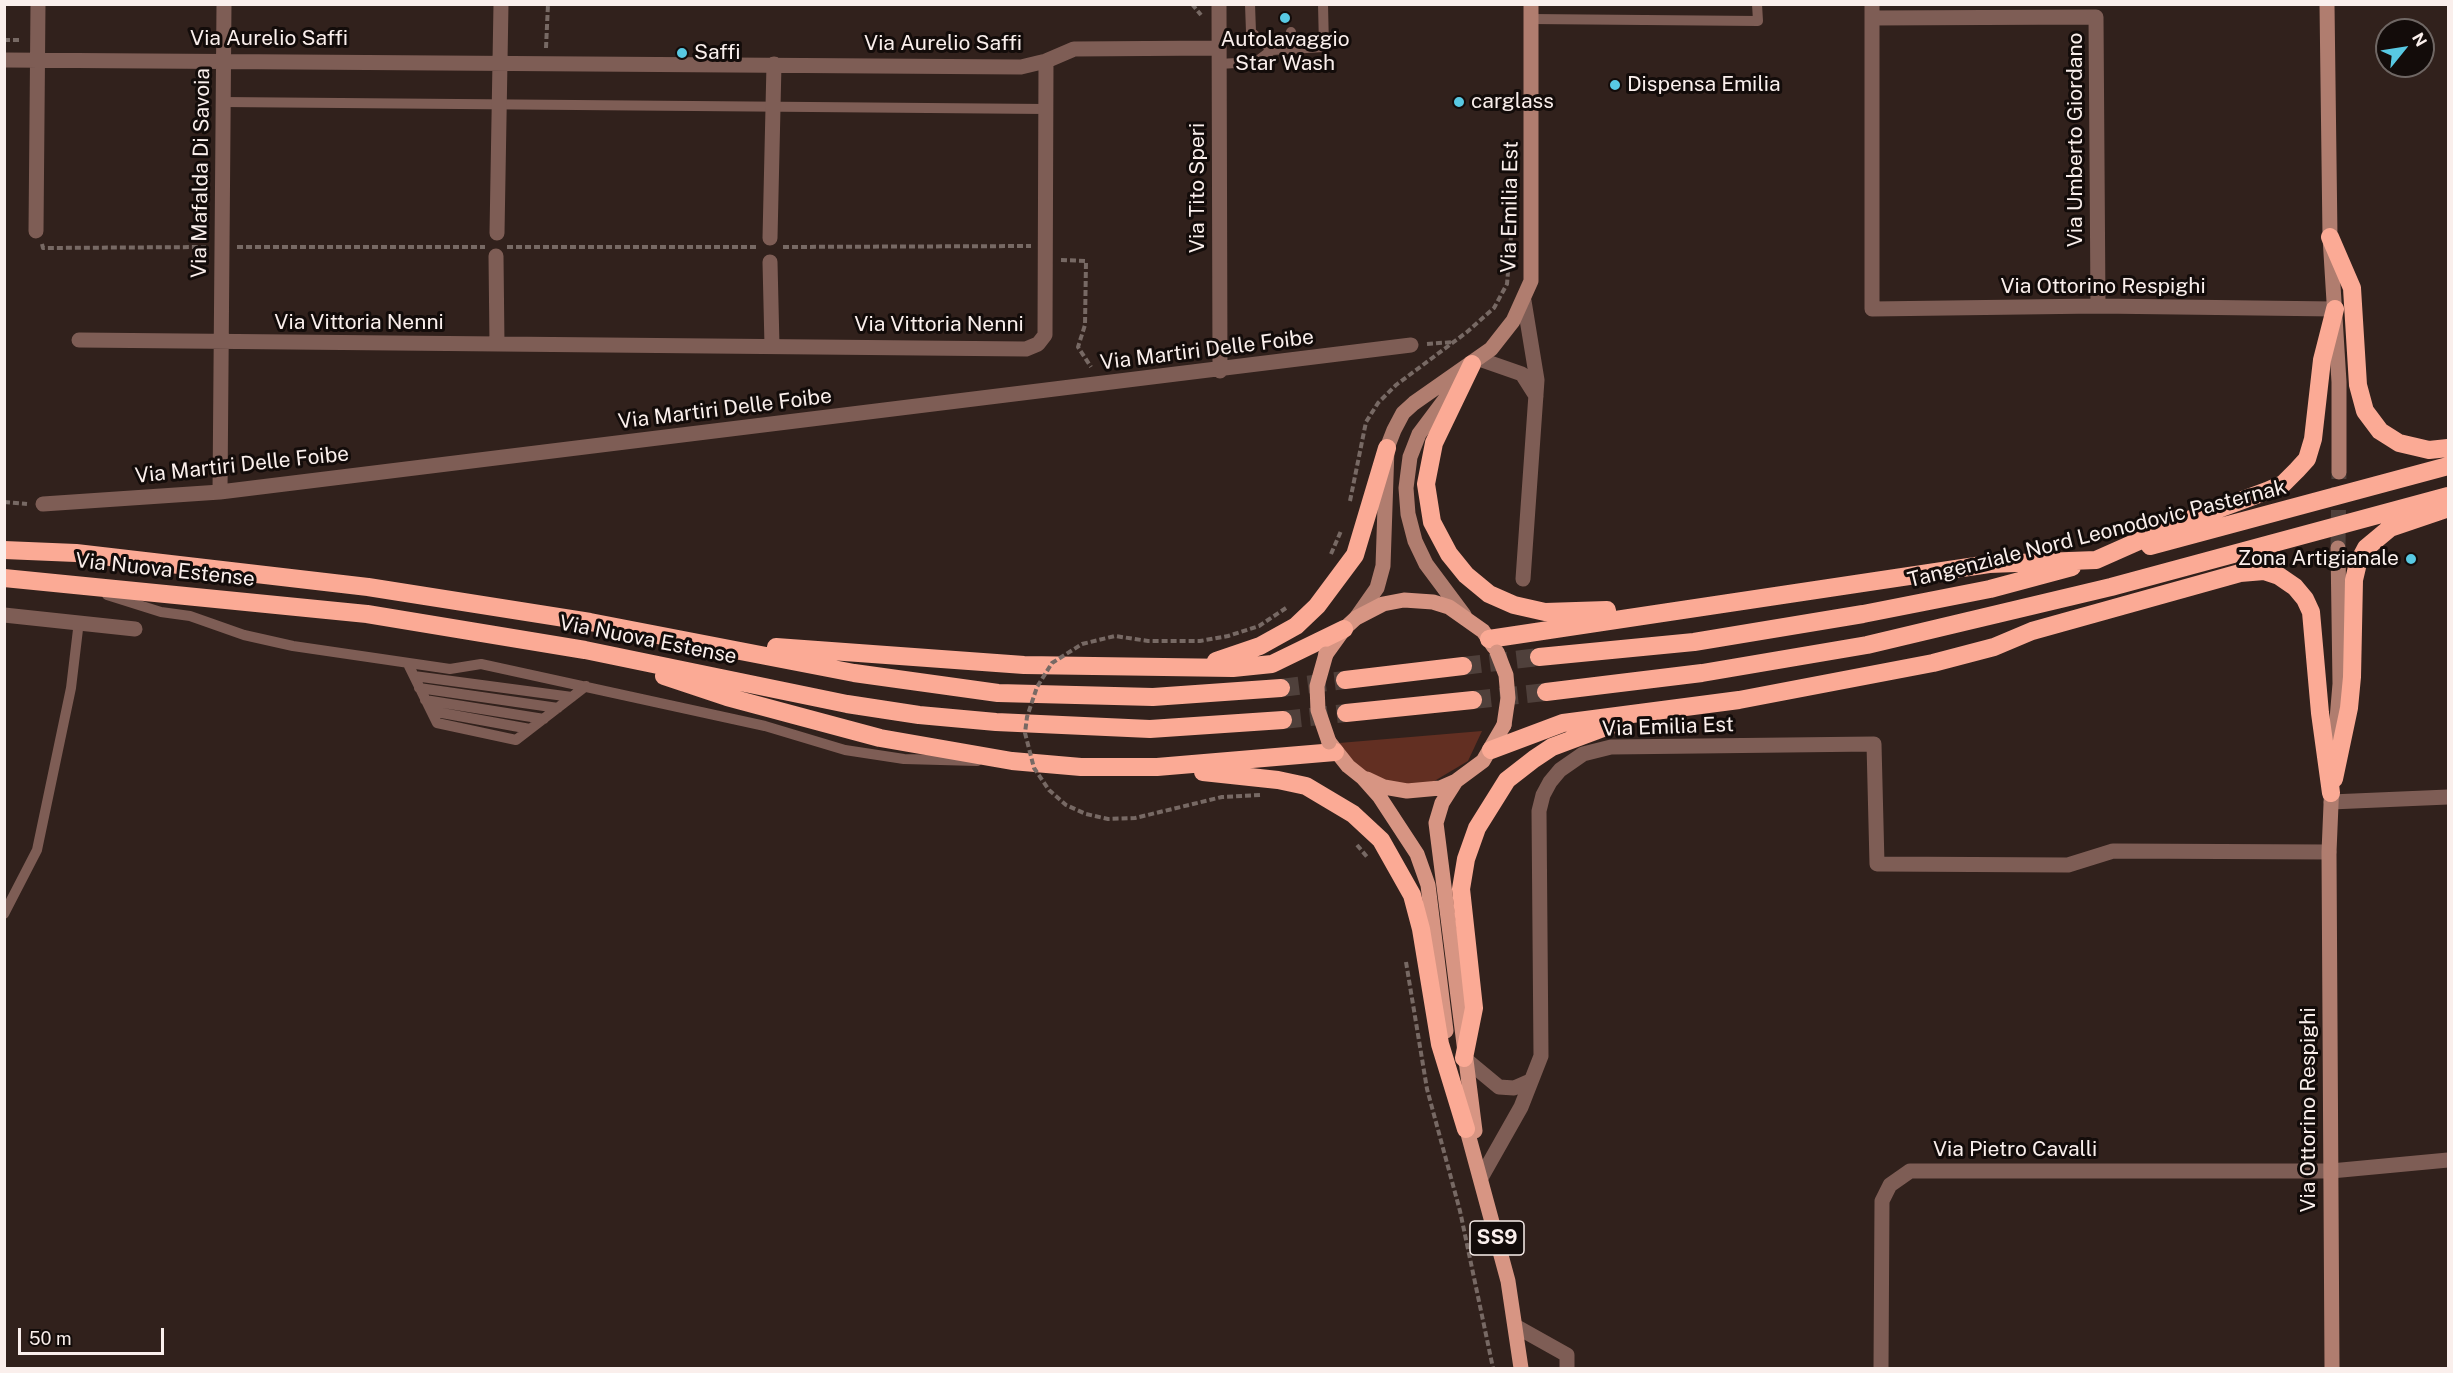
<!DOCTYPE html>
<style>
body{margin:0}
#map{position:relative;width:2453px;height:1373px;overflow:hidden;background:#31211c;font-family:"Public Sans",sans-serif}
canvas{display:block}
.frame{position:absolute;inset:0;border:6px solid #faefec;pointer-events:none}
.north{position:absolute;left:2375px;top:18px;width:60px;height:60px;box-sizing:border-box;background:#130c0a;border:2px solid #6f6764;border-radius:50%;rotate:60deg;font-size:16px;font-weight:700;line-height:24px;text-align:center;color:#faefec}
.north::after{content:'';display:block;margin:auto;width:21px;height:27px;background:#58c9e3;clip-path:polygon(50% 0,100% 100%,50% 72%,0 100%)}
.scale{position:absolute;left:18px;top:1328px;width:146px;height:27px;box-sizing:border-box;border:3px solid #faefec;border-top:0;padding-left:8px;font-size:18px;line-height:21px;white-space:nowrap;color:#faefec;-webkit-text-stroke:4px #130c0a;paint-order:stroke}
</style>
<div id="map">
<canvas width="2453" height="1373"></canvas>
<div class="frame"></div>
<div class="north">N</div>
<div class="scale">50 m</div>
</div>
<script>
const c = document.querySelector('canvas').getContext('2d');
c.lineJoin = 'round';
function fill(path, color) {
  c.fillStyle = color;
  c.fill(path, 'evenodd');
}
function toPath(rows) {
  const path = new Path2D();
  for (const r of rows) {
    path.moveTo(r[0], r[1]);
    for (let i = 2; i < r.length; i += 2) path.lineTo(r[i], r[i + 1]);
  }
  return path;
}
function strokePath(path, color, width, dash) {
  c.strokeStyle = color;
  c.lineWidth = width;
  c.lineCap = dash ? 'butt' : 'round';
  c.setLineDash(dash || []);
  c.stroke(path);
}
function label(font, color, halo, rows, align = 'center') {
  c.font = font + ' "Public Sans",sans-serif';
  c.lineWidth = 6;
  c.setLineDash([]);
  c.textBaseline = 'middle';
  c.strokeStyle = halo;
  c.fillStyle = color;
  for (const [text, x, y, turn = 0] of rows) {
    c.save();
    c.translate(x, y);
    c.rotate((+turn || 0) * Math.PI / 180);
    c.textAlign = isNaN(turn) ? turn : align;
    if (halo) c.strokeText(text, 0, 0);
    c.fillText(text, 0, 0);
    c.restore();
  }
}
const green = toPath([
 [1482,731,1468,761,1431,783,1403,786,1369,775,1357,766,1339,743]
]);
const secondaryTunnel = toPath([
 [2338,548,2339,472]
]);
const highwayTunnel = toPath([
 [1463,666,1539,657],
 [1281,688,1345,680],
 [1473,700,1546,692],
 [1283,720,1346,713]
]);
const path = toPath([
 [1192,4,1201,15],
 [4,40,22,40],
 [546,48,548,4],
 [42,244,43,248,206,247],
 [237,247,485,247],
 [507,247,758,247],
 [783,247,1031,246],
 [1061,260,1086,261,1085,325,1078,347,1091,367],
 [1427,344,1453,342],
 [1350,501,1366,422,1378,403,1396,385,1467,332,1494,308,1507,284,1512,224],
 [4,502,27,504],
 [1331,554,1341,531],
 [1357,845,1368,858],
 [1406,962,1427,1089,1460,1211,1493,1368]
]);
const lane = toPath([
 [1250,4,1251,32,1272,50],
 [1531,19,1758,21,1757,4],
 [1291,32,1291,49],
 [1218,64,1256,62,1272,50,1324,47,1323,4],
 [223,102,1046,109],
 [107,595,161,612,190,616,244,635,293,646,450,669,481,664,765,726,845,750,904,759,977,761],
 [408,664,437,723,516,740,586,686],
 [414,676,572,697],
 [419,688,558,708],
 [425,700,544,719],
 [431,711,530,729],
 [4,914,37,850,71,688,79,621]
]);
const street = toPath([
 [1219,4,1220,371],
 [1872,4,1872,309,2098,306,2335,309],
 [1872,18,2096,17,2098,306],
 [4,60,1021,67,1046,61,1074,49,1218,48],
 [36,231,38,4],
 [497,233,501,4],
 [770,238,774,64],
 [496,256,497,344],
 [770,262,772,346],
 [79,340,1026,349,1038,344,1045,335,1046,61],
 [1479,359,1522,374,1536,396],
 [220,492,224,4],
 [43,504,220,492,1411,345],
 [1523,579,1537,380,1524,301],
 [4,615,135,629],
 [2331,802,2448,797],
 [1464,1058,1499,1087,1514,1088,1530,1081],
 [1482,1176,1521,1107,1541,1056,1539,811,1543,795,1550,782,1560,770,1583,754,1611,747,1874,744,1877,864,2068,865,2113,851,2329,852],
 [1517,1327,1567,1355,1567,1368],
 [1881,1368,1882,1201,1890,1185,1910,1171,2331,1171,2448,1160]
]);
const secondary = toPath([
 [2327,4,2330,237,2339,382,2339,472],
 [1461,378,1419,434,1410,457,1406,488,1408,514,1415,541,1426,564,1464,615],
 [1356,618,1377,588,1383,566,1387,448,1394,430,1403,413,1414,403,1491,349,1513,321,1531,281,1531,4],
 [2335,743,2340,684,2338,548],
 [2332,1368,2329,852,2332,781]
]);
const primary = toPath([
 [1326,654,1344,629,1356,618,1383,604,1404,600,1433,602,1449,607,1483,631,1494,647],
 [1329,742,1348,766,1363,778,1379,796,1417,854,1428,885,1446,1031],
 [1367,779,1384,787,1407,791,1440,788,1456,781,1483,761,1504,725],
 [1456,781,1442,803,1436,823,1475,1131],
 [1464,1119,1508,1281,1521,1368]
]);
const highway = toPath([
 [2330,237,2352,288,2358,385,2365,411,2380,431,2399,443,2429,450,2448,448],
 [1472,364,1434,443,1426,484,1432,522,1449,554,1466,575,1489,594,1514,605,1545,612,1607,610],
 [2150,546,2448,466],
 [4,550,76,553,368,587,590,622,854,673,998,693,1153,697,1281,688],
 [4,578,367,614,585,650,847,704,919,715,996,722,1150,729,1283,720],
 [1489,639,1989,564,2096,560,2175,525,2267,491,2283,484,2297,470,2307,459,2313,439,2322,360,2335,309],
 [776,647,1024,665,1233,668,1272,664,1344,629],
 [1539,657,1694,642,1863,614,1990,589,2072,567],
 [1216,661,1260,646,1296,626,1317,606,1355,555,1387,448],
 [664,676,727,697,880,738,1012,761,1081,767,1157,767,1335,752],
 [1345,680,1463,666],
 [1546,692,1702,673,1867,645,2111,587,2448,496],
 [1346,713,1473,700],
 [1491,750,1563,723,1739,700,1933,663,1994,647,2032,631,2240,573,2264,571,2279,576,2295,587,2305,599,2311,612,2320,713,2331,793],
 [1203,772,1278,780,1306,786,1353,814,1381,840,1412,895,1421,929,1440,1044,1466,1129],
 [2334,779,2349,708,2352,677,2354,580,2358,563,2366,548,2390,528,2446,509],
 [1464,1058,1474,1008,1461,889,1466,859,1477,828,1507,780,1534,759,1552,747,1619,722]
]);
const pathBridge = toPath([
 [1260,795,1222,797,1135,818,1108,819,1086,814,1066,805,1049,790,1034,768,1025,733,1027,717,1037,687,1052,663,1082,644,1115,636,1148,641,1200,641,1228,636,1259,626,1286,608]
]);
const primaryBridge = toPath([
 [1497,652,1506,675,1508,698,1504,725],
 [1326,654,1317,686,1318,710,1329,742]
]);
const markers = [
 [1285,18,6,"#58c9e3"],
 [682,53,6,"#58c9e3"],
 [1615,85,6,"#58c9e3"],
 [1459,102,6,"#58c9e3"],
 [2411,559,6,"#58c9e3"]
];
const shields = [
 [1497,1238,54]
];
const shieldNames = [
 ["SS9",1497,1238]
];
const streetNames = [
 ["Via Aurelio Saffi",269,39],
 ["Via Aurelio Saffi",943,44],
 ["Via Umberto Giordano",2076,140,-90],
 ["Via Mafalda Di Savoia",201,173,-89],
 ["Via Tito Speri",1198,188,-90],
 ["Via Emilia Est",1510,207,-89],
 ["Via Ottorino Respighi",2103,287],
 ["Via Vittoria Nenni",359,323],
 ["Via Vittoria Nenni",939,325],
 ["Via Martiri Delle Foibe",1207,350,-7],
 ["Via Martiri Delle Foibe",725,409,-7],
 ["Via Martiri Delle Foibe",242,465,-6],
 ["Tangenziale Nord Leonodovic Pasternak",2097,534,-14],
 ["Via Nuova Estense",165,570,6],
 ["Via Nuova Estense",648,640,11],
 ["Via Emilia Est",1668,727,-2],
 ["Via Ottorino Respighi",2309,1110,-90],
 ["Via Pietro Cavalli",2015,1150]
];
const poiNames = [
 ["Autolavaggio",1285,40,"center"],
 ["Star Wash",1285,64,"center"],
 ["Saffi",694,53],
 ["Dispensa Emilia",1627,85],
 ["carglass",1471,102],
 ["Zona Artigianale",2399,559,"right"]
];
fill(green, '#622f22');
strokePath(secondaryTunnel, '#4f403b', 15, [15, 8]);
strokePath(highwayTunnel, '#4f403b', 18, [18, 9]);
strokePath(path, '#776964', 4, [6, 3]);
strokePath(lane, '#7e5d55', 10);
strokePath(street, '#7e5d55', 15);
strokePath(secondary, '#b07d6f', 15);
strokePath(primary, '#d79583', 15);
strokePath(highway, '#fbaa95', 18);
strokePath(pathBridge, '#776964', 4, [6, 3]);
strokePath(primaryBridge, '#d79583', 15);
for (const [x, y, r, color] of markers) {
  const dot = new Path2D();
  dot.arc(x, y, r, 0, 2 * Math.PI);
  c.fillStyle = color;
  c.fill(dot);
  strokePath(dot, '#130c0a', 2);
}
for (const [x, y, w] of shields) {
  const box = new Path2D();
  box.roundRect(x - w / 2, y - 17, w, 34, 4.5);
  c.fillStyle = '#130c0a';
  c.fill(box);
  strokePath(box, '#faefec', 1.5);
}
label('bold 20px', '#faefec', null, shieldNames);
label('21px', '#faefec', '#130c0a', streetNames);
label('21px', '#faefec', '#130c0a', poiNames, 'left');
</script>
